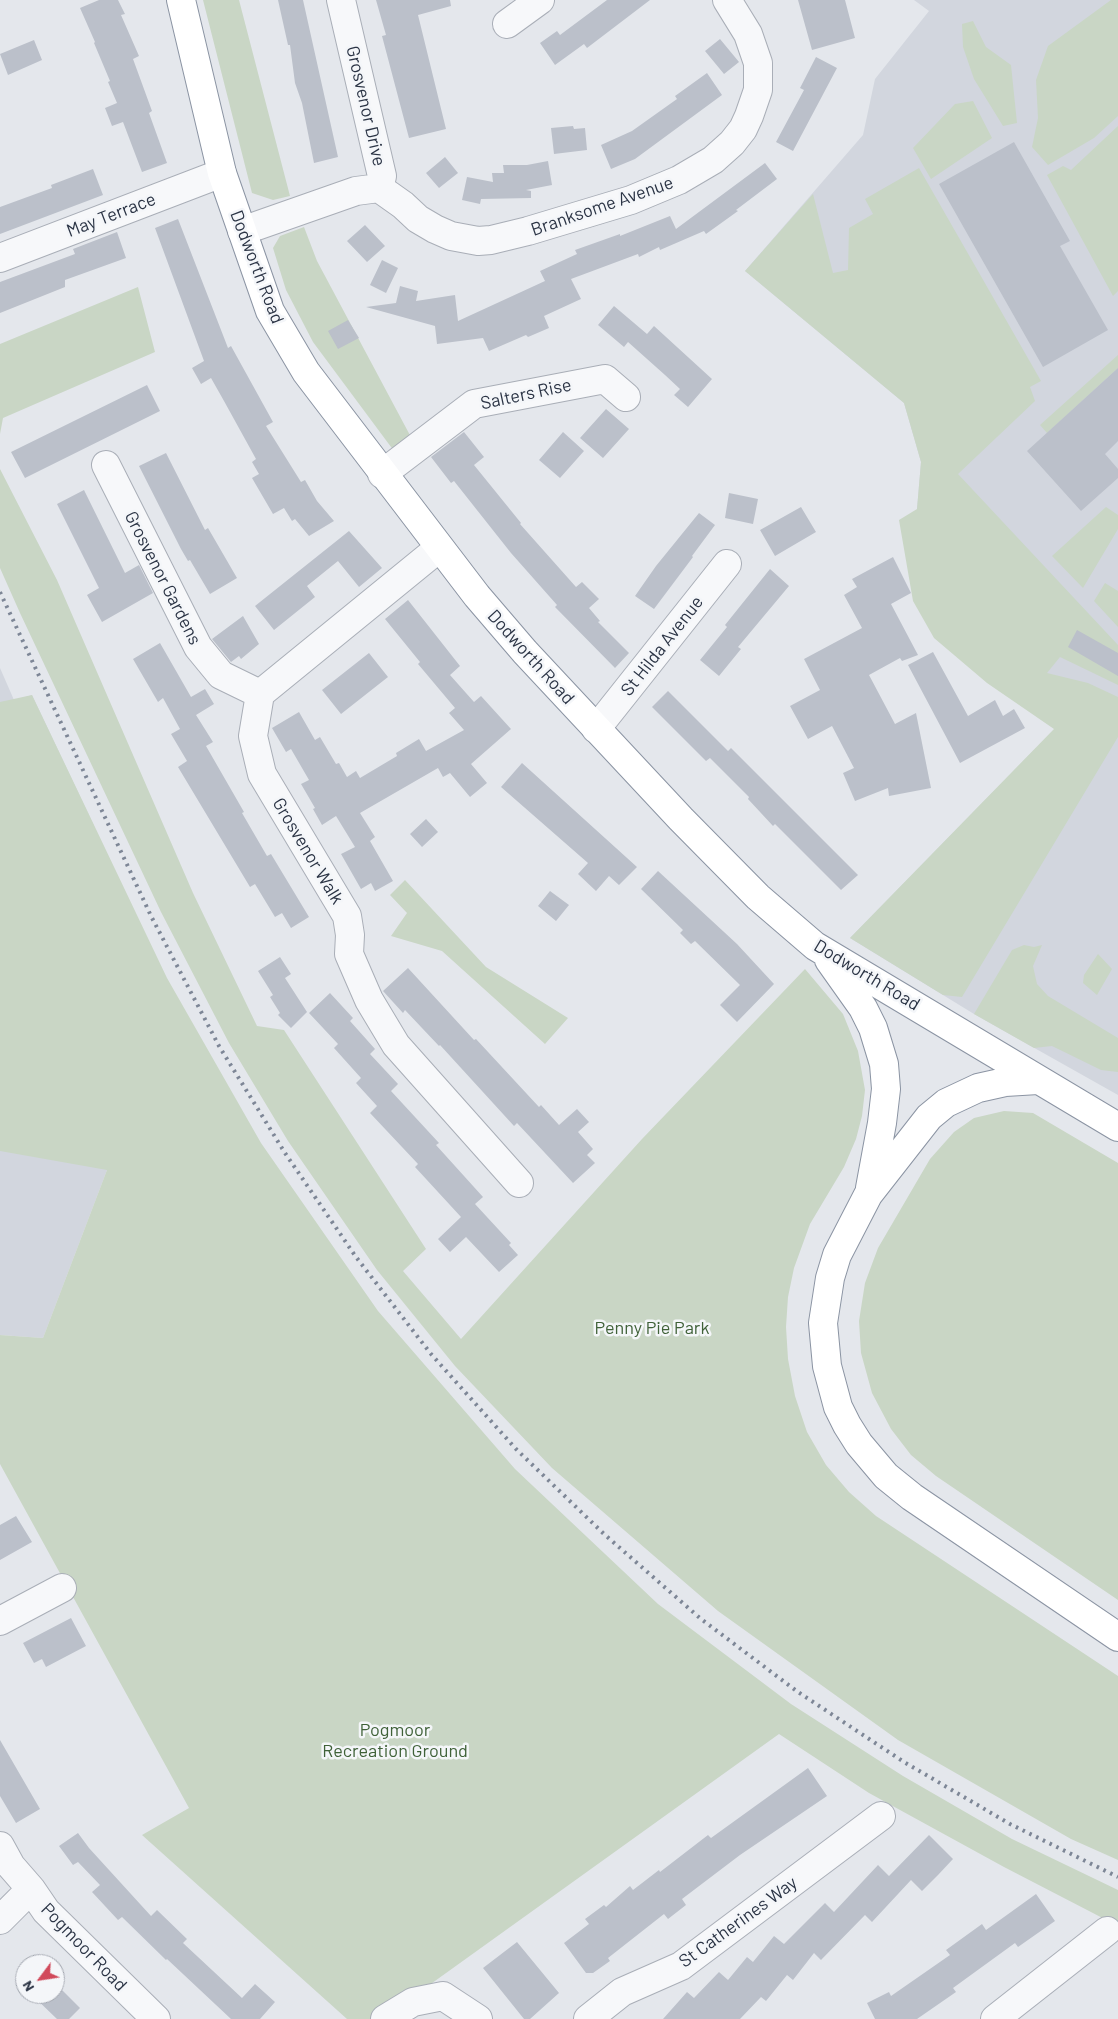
<!DOCTYPE html>
<style>
body{margin:0}
#map{position:relative;width:1118px;height:2019px;overflow:hidden;background:#e4e7ec;font-family:Barlow,sans-serif}
canvas{display:block}
.north{position:absolute;left:15px;top:1954px;width:50px;height:50px;box-sizing:border-box;background:#f4f6f9;border:1px solid #a4a8b1;border-radius:50%;rotate:239deg;font-size:14px;font-weight:700;line-height:20px;text-align:center;color:#2b3445}
.north::after{content:'';display:block;margin:auto;width:18px;height:22px;background:#d1495b;clip-path:polygon(50% 0,100% 100%,50% 72%,0 100%)}
</style>
<div id="map">
<canvas width="1118" height="2019"></canvas>
<div class="north">N</div>
</div>
<script>
const c = document.querySelector('canvas').getContext('2d');
c.lineJoin = 'round';
function fill(path, color) {
  c.fillStyle = color;
  c.fill(path, 'evenodd');
}
function toPath(rows) {
  const path = new Path2D();
  for (const r of rows) {
    path.moveTo(r[0], r[1]);
    for (let i = 2; i < r.length; i += 2) path.lineTo(r[i], r[i + 1]);
  }
  return path;
}
function strokePath(path, color, width, dash) {
  c.strokeStyle = color;
  c.lineWidth = width;
  c.lineCap = dash ? 'butt' : 'round';
  c.setLineDash(dash || []);
  c.stroke(path);
}
function label(font, color, halo, rows, align = 'center') {
  c.font = font + ' Barlow,sans-serif';
  c.lineWidth = 5;
  c.setLineDash([]);
  c.textBaseline = 'middle';
  c.strokeStyle = halo;
  c.fillStyle = color;
  for (const [text, x, y, turn = 0] of rows) {
    c.save();
    c.translate(x, y);
    c.rotate((+turn || 0) * Math.PI / 180);
    c.textAlign = isNaN(turn) ? turn : align;
    if (halo) c.strokeText(text, 0, 0);
    c.fillText(text, 0, 0);
    c.restore();
  }
}
const built = toPath([
 [914,0,1118,0,1118,1095,974,1014,850,938,1078,705,911,579,921,462,904,403,745,271,863,135,875,79,929,11],
 [0,668,14,700,32,695,95,828,107,1170,43,1338,0,1335]
]);
const green = toPath([
 [203,0,239,0,290,196,273,200,252,193],
 [1111,0,1118,0,1118,116,1094,138,1048,165,1032,147,1038,118,1036,80,1048,46],
 [973,21,986,47,1011,65,1017,123,1003,126,974,79,963,47,962,24],
 [973,101,992,138,931,179,913,148,955,104],
 [1118,126,1118,291,1113,296,1047,175,1063,166,1071,170],
 [919,168,1041,381,1030,387,1035,401,958,474,1118,645,1118,685,1060,657,1047,673,1088,683,1118,697,1118,737,962,997,943,995,850,938,1054,729,987,683,934,638,913,601,899,520,917,509,921,462,904,403,745,271,813,194,833,273,848,270,849,228,873,214,865,199],
 [304,227,317,261,412,439,394,451,313,342,286,290,273,248,280,236],
 [138,287,155,352,3,418,0,434,0,344],
 [1118,355,1118,368,1047,433,1040,425],
 [0,469,57,580,193,893,257,1026,284,1030,426,1249,403,1271,461,1339,642,1139,805,969,843,1014,858,1051,865,1090,862,1116,856,1139,844,1167,810,1224,794,1268,788,1297,786,1327,788,1359,795,1396,807,1432,826,1465,849,1492,876,1516,1118,1676,1118,1860,1071,1839,898,1740,718,1611,552,1468,455,1366,377,1270,288,1141,229,1043,161,912,20,613,0,568],
 [1106,507,1118,515,1118,529,1083,588,1052,556],
 [1105,583,1118,591,1118,627,1094,601],
 [32,695,167,978,261,1143,378,1311,515,1469,658,1604,791,1704,903,1776,1012,1839,1118,1890,1118,1926,1004,1867,869,1793,779,1734,382,2019,347,2019,142,1835,189,1808,0,1464,0,1335,43,1338,107,1170,0,1151,0,702],
 [405,880,486,967,568,1018,545,1044,442,951,391,936,407,913,390,895],
 [1024,945,1034,947,1042,945,1033,966,1037,984,1048,996,1118,1038,1118,1072,1101,1070,1052,1046,1034,1048,974,1014,1012,950],
 [1098,954,1112,969,1097,995,1083,983,1084,975],
 [1004,1111,1033,1113,1118,1163,1118,1600,936,1476,911,1455,891,1429,872,1393,861,1353,859,1321,865,1283,878,1248,930,1159,954,1132,974,1118]
]);
const building = toPath([
 [99,0,118,0,125,14,121,15,139,56,133,59,152,111,149,113,167,163,142,172,123,122,112,126,105,108,117,103,108,82,110,81,94,43,95,42,80,8],
 [278,0,303,0,338,157,314,163,302,103,295,83,290,45,288,45],
 [376,0,450,0,451,6,418,15,446,129,409,138,382,36,386,35],
 [607,0,650,0,587,48,584,44,555,65,540,43,557,31,560,35],
 [798,0,845,0,855,38,812,50],
 [720,39,739,62,724,74,705,51],
 [34,40,42,60,8,75,0,54],
 [816,57,837,68,793,151,776,142,804,90,800,88],
 [707,73,722,95,635,159,611,169,601,145,632,131,677,99,675,96],
 [573,126,574,129,585,128,587,150,554,154,551,128],
 [1014,142,1070,241,1060,246,1108,330,1043,367,939,184],
 [445,157,458,173,439,188,426,173],
 [548,161,552,185,526,190,531,191,531,198,481,199,480,204,462,200,467,177,493,182,492,173,504,173,503,165,527,165],
 [765,163,777,179,736,210,738,211,706,234,704,231,660,250,659,247,639,257,638,254,571,279,581,299,544,316,549,328,528,337,526,335,489,351,483,338,437,344,435,326,366,307,396,303,400,286,418,291,416,301,455,295,458,321,545,281,540,271,577,254,575,250,620,234,620,236,670,216,676,229],
 [93,169,103,195,0,234,0,207,52,188,51,185],
 [178,219,228,348,231,346,273,422,266,426,301,482,305,480,317,501,334,521,309,536,295,519,292,521,284,508,273,514,252,478,259,474,252,462,256,459,224,401,211,378,201,384,192,368,204,361,155,228],
 [365,225,385,246,367,262,347,241],
 [117,232,126,258,65,280,65,287,0,313,0,282,75,254,73,249],
 [382,260,398,268,386,293,370,285],
 [614,306,647,334,654,326,712,379,688,407,674,395,680,389,665,375,628,342,624,347,598,325],
 [348,320,359,338,338,349,328,331],
 [1118,368,1118,441,1105,454,1118,469,1118,478,1081,511,1027,451],
 [147,385,160,411,25,478,11,452],
 [606,409,629,429,603,458,580,438],
 [464,432,484,457,474,465,521,523,520,524,576,587,582,582,599,599,589,608,600,621,598,622,629,653,615,668,555,607,557,605,511,553,454,481,451,483,431,457],
 [563,432,584,451,560,478,539,460],
 [166,453,205,530,208,528,237,578,210,594,190,560,188,561,181,549,139,466],
 [84,490,125,573,139,565,153,593,102,622,87,595,99,588,57,504],
 [729,493,758,499,753,524,725,518],
 [801,507,816,532,775,556,760,530],
 [699,513,715,525,692,556,693,557,654,609,635,596,656,566],
 [349,531,382,568,359,587,338,561,307,586,315,597,274,630,255,606],
 [893,557,911,593,891,604,918,655,902,661,900,658,869,675,895,724,916,713,931,788,889,796,888,788,855,801,843,773,854,768,832,726,808,739,790,706,820,690,804,659,862,628,844,595,857,587,852,579],
 [770,569,789,586,738,647,741,649,719,676,700,660,727,627,725,625],
 [408,600,460,666,450,675,474,702,481,696,511,729,471,764,487,783,470,797,450,773,443,777,438,768,360,813,375,837,370,841,393,881,375,891,371,883,361,889,341,854,355,847,336,816,322,825,313,809,315,808,301,784,309,780,291,749,286,752,272,728,299,712,315,740,320,737,336,764,339,763,347,777,356,771,360,778,397,756,396,753,419,739,426,751,464,730,449,713,455,708,418,664,420,662,385,619],
 [243,616,259,644,241,659,239,656,231,662,212,639],
 [1077,630,1118,653,1118,676,1068,647],
 [160,643,191,697,205,689,214,704,196,715,213,742,206,746,244,812,242,813,267,856,271,854,309,917,291,928,282,913,275,917,255,884,250,887,178,767,187,761,171,734,180,729,163,698,158,702,133,659],
 [933,652,968,716,995,700,1003,716,1014,709,1025,728,960,763,908,665],
 [369,653,388,677,341,714,322,690],
 [668,691,728,751,731,748,858,875,841,890,775,824,773,826,748,799,749,797,710,758,706,761,652,707],
 [522,763,637,867,619,885,609,876,596,891,578,874,588,863,501,787],
 [426,819,438,832,422,847,410,834],
 [658,871,737,944,774,984,737,1022,720,1005,740,985,695,941,691,944,680,933,683,930,641,889],
 [550,891,569,905,556,921,538,906],
 [280,957,291,974,285,978,307,1012,291,1028,278,1015,280,1013,270,997,273,995,258,971],
 [408,968,474,1040,476,1039,539,1107,541,1105,559,1125,577,1109,589,1122,578,1132,593,1149,587,1155,595,1163,573,1183,517,1123,514,1126,440,1045,439,1046,405,1010,403,1013,383,991],
 [330,993,353,1018,350,1021,375,1049,370,1054,398,1084,391,1091,439,1143,436,1145,483,1197,475,1204,511,1243,509,1245,518,1255,499,1272,466,1237,450,1252,438,1239,461,1217,415,1167,418,1164,370,1113,377,1106,356,1083,361,1078,334,1048,338,1044,309,1013],
 [16,1516,32,1542,0,1560,0,1525],
 [71,1618,86,1646,46,1667,42,1659,34,1663,23,1643],
 [0,1740,40,1809,16,1823,0,1796],
 [808,1768,827,1796,740,1855,682,1899,686,1905,668,1919,664,1914,608,1958,610,1961,593,1973,586,1973,564,1943,589,1924,585,1919,604,1905,606,1907,630,1886,633,1890,659,1870,660,1872,708,1835,711,1838],
 [78,1833,89,1848,151,1916,157,1910,187,1939,183,1943,242,1998,255,1984,275,2002,260,2019,231,2019,167,1959,166,1960,122,1917,118,1920,92,1892,100,1885,78,1862,73,1865,59,1846],
 [929,1835,953,1859,938,1875,922,1891,911,1880,872,1922,865,1915,821,1960,814,1953,793,1980,787,1975,766,2001,761,1997,740,2019,663,2019,687,1992,694,1998,719,1972,728,1980,747,1957,753,1962,774,1936,784,1944,825,1903,834,1912,878,1865,889,1876],
 [1036,1894,1055,1921,1018,1947,1015,1943,953,1988,956,1992,917,2019,875,2019,867,2003,889,1992,891,1996,950,1955,946,1950,982,1924,986,1930],
 [517,1942,559,1993,530,2019,524,2019,483,1968],
 [55,1983,80,2008,69,2019,57,2019,31,1994,55,1994]
]);
const minor = toPath([
 [507,24,540,0],
 [379,188,403,205,418,219,435,229,451,236,478,241,491,240,528,231,631,200,679,180,713,160,732,143,743,129,749,116,758,90,758,63,748,34,727,0],
 [242,231,356,191,379,188,382,176,341,0],
 [0,258,222,173],
 [106,465,198,647,221,675,260,694],
 [382,474,474,404,605,379,626,397],
 [439,548,260,694,253,736,262,774,347,916,350,935,349,954,369,1000,396,1045,519,1183],
 [596,729,727,564],
 [0,1621,62,1588],
 [0,1846,11,1866,31,1889,46,1911,156,2019],
 [0,1920,31,1889],
 [385,2019,413,2002,443,1996,478,2019],
 [588,2019,622,1992,681,1966,881,1816],
 [995,2019,1107,1931]
]);
const highway = toPath([
 [181,0,222,173,270,311,306,372,477,596,525,652,681,819,758,897,815,946,1118,1127],
 [829,960,863,1008,873,1028,884,1064,886,1089,882,1123,870,1188],
 [1038,1080,1005,1082,978,1088,946,1103,929,1117,868,1195,837,1255,830,1278,823,1323,827,1366,838,1407,847,1425,859,1444,886,1476,912,1497,1118,1637]
]);
const rail = toPath([
 [0,592,151,916,219,1046,285,1153,356,1257,431,1354,516,1449,604,1534,701,1619,798,1692,904,1762,1010,1824,1118,1877]
]);
const streetNames = [
 ["Grosvenor Drive",366,106,77],
 ["Branksome Avenue",602,206,-19],
 ["May Terrace",111,215,-21],
 ["Dodworth Road",257,267,69],
 ["Salters Rise",526,394,-12],
 ["Grosvenor Gardens",163,578,63],
 ["St Hilda Avenue",662,646,-52],
 ["Dodworth Road",531,657,48],
 ["Grosvenor Walk",308,851,59],
 ["Dodworth Road",867,975,31],
 ["St Catherines Way",738,1922,-36],
 ["Pogmoor Road",84,1947,46]
];
const parkNames = [
 ["Penny Pie Park",652,1328],
 ["Pogmoor",395,1730],
 ["Recreation Ground",395,1751]
];
fill(built, '#d2d6de');
fill(green, '#c9d6c5');
fill(building, '#bbc0ca');
strokePath(minor, '#a9aeb7', 30);
strokePath(highway, '#8b94a3', 30);
strokePath(minor, '#f7f8fa', 28);
strokePath(highway, '#fff', 28);
strokePath(rail, '#7d8696', 4, [2.5, 5]);
label('18px', '#2b3445', '#f4f6f9', streetNames);
label('18px', '#3f6138', '#f4f6f9', parkNames);
</script>
